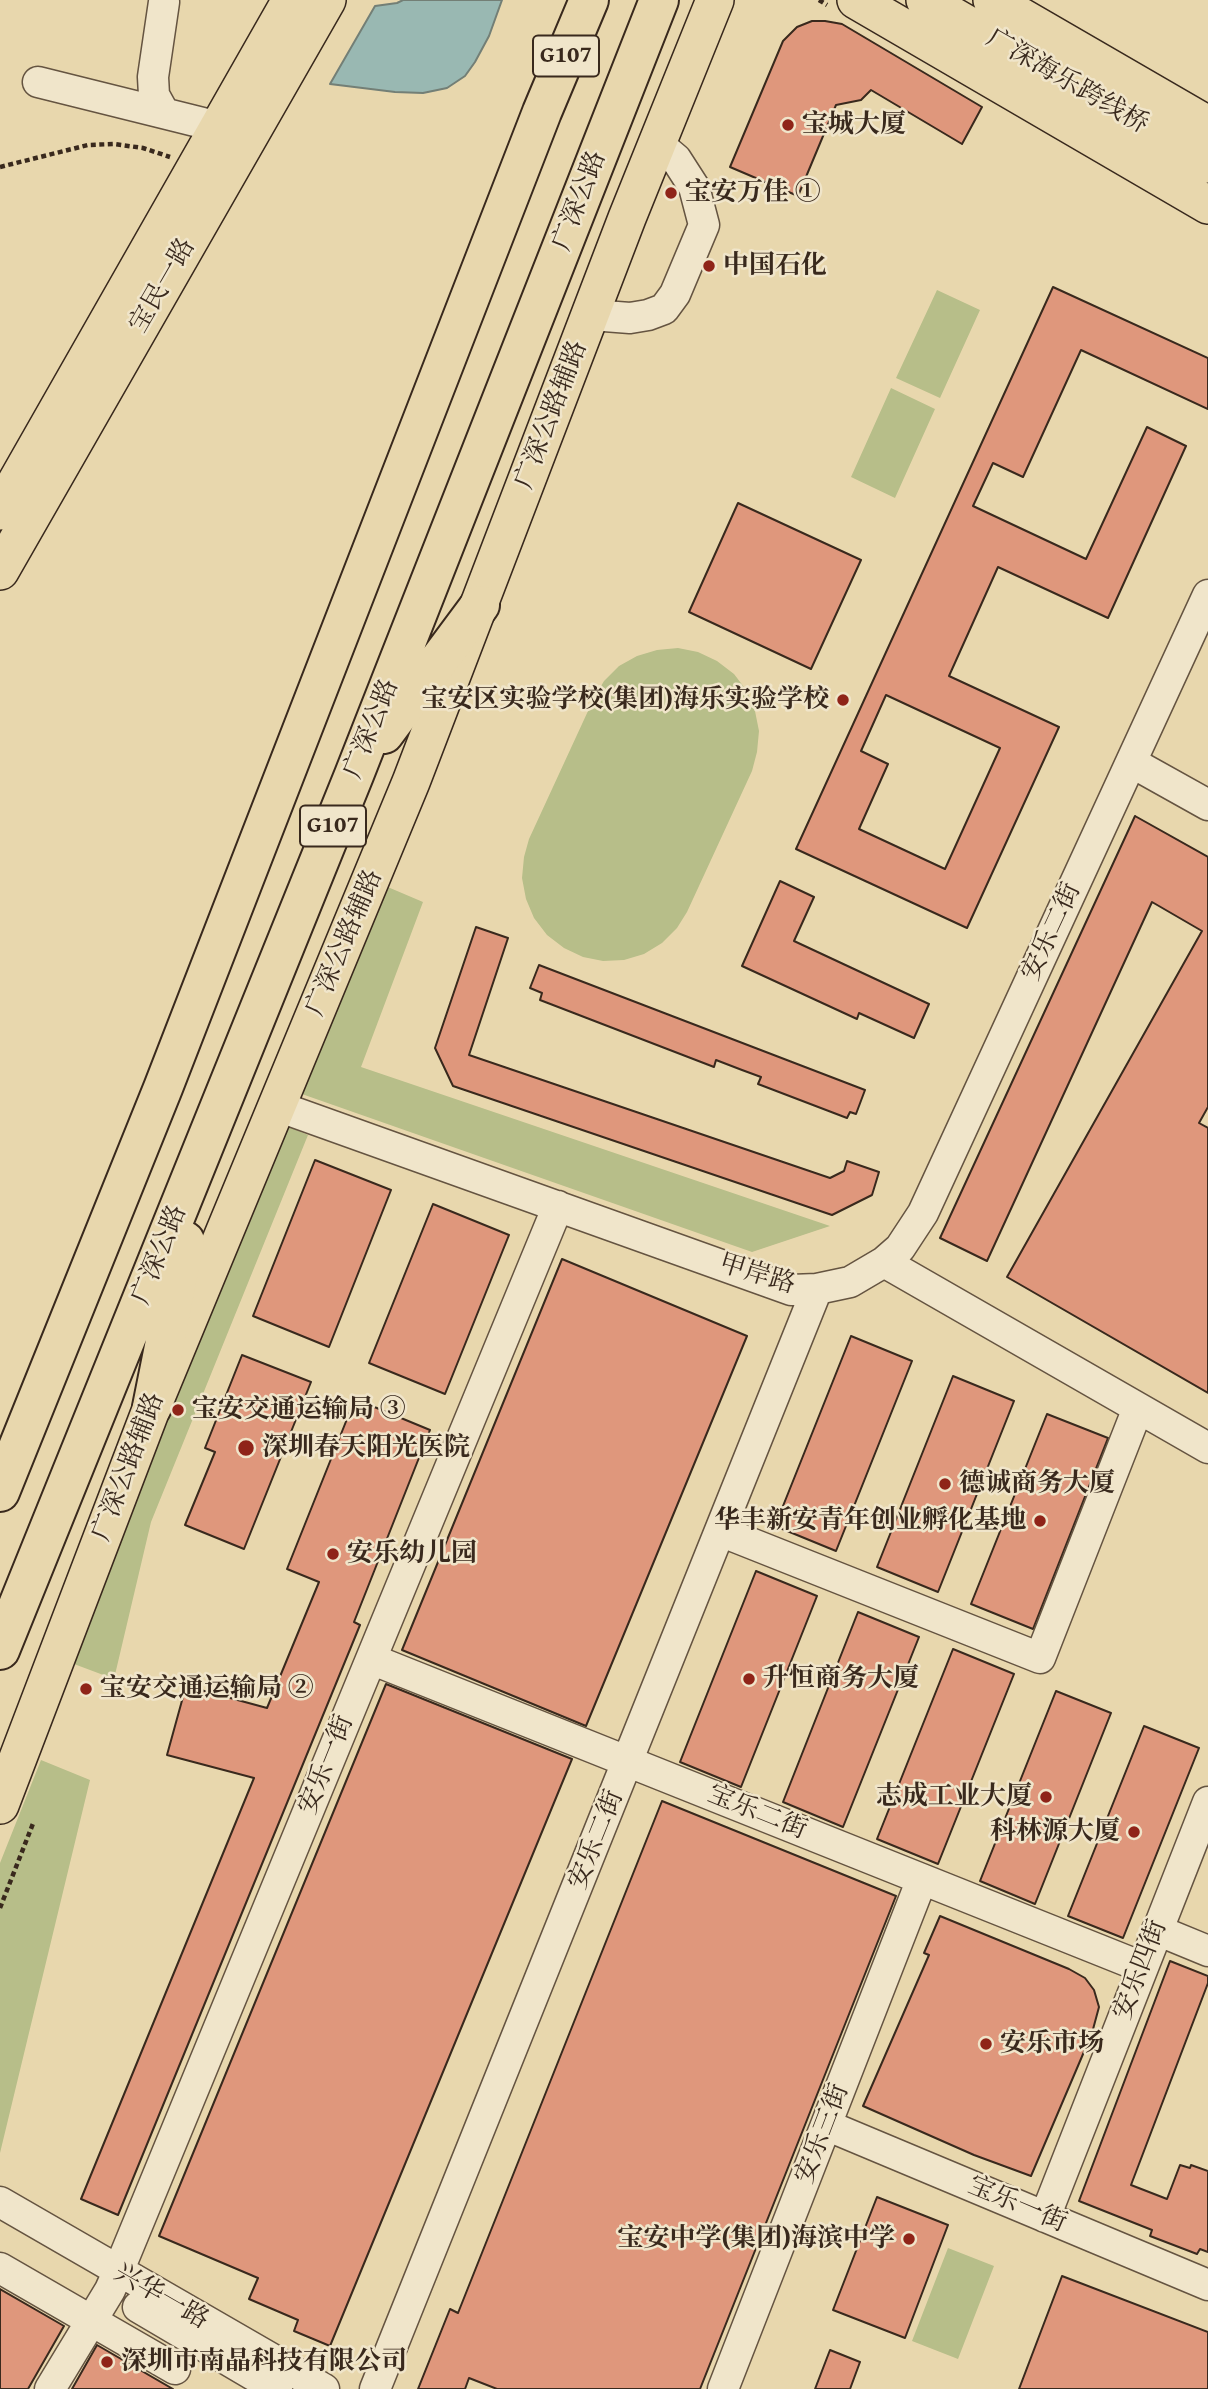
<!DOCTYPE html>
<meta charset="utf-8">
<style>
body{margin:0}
canvas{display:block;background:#e8d7ad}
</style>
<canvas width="1208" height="2389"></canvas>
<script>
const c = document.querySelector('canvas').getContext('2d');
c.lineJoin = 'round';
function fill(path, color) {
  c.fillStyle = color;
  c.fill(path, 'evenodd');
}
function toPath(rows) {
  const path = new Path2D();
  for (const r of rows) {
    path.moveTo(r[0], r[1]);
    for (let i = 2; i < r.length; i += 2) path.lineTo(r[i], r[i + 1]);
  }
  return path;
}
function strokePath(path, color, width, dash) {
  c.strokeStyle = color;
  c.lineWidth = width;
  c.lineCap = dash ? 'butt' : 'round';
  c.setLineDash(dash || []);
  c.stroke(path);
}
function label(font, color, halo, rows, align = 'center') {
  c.font = font + ' "Gentium Book Plus","Noto Serif SC",serif';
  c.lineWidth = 5;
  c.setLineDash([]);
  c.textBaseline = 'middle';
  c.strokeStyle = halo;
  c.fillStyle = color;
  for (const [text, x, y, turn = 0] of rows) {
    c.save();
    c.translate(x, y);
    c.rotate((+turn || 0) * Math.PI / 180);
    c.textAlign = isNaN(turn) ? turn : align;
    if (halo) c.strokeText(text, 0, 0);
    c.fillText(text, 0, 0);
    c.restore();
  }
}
const green = toPath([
 [937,290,980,310,940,398,896,378],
 [891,388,935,409,895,498,851,477],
 [678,648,698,652,717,661,734,674,747,691,755,711,759,731,757,752,752,771,687,912,677,928,662,943,644,954,624,960,603,961,583,957,564,948,547,935,534,918,526,899,522,878,524,857,529,839,594,698,604,681,619,666,637,656,657,650],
 [383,885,423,902,361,1067,830,1226,752,1252,299,1093],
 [284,1125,308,1135,151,1522,114,1679,74,1664,169,1408],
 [41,1760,90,1780,0,2153,0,1863],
 [948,2248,994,2266,958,2359,912,2341]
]);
const water = toPath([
 [403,0,502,0,489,36,475,62,465,76,447,88,423,93,395,92,330,84,375,6,397,3,403,0]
]);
const building = toPath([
 [812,21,825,21,842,24,982,107,962,144,871,90,861,100,836,105,798,196,730,167,783,41,797,27,812,21],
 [1053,287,1208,358,1208,409,1081,350,1023,477,993,463,973,506,1086,559,1147,427,1186,446,1108,618,998,567,949,676,1059,727,967,928,796,849,1053,287],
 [886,695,1000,748,945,869,859,829,888,764,861,751,886,695],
 [738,503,861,560,811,669,689,612,738,503],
 [1135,816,1208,857,1208,1107,1199,1123,1208,1128,1208,1393,1007,1277,1202,931,1152,902,987,1261,940,1238,1135,816],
 [780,881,814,897,794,941,929,1004,914,1038,859,1013,857,1019,742,966,780,881],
 [476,927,508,938,469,1055,830,1178,844,1171,847,1161,879,1172,872,1195,832,1215,453,1086,435,1048,476,927],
 [539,965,865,1090,856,1114,850,1112,847,1118,758,1084,761,1077,742,1070,716,1060,714,1067,540,1000,542,993,530,988,539,965],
 [315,1160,391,1190,329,1347,253,1316,315,1160],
 [433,1204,509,1235,445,1394,369,1363,433,1204],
 [562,1259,747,1336,586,1726,402,1650,562,1259],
 [851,1336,912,1361,836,1551,775,1526,851,1336],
 [242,1355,311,1382,244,1549,185,1525,215,1452,205,1448,242,1355],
 [953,1376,1014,1401,938,1592,877,1567,953,1376],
 [355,1399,430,1430,354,1622,360,1625,118,2215,81,2199,254,1778,167,1755,186,1686,267,1708,319,1582,287,1569,355,1399],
 [1047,1414,1108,1438,1033,1629,971,1604,1047,1414],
 [756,1571,817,1596,741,1787,680,1762,756,1571],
 [858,1612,919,1637,843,1827,783,1802,858,1612],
 [953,1649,1014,1674,938,1864,877,1839,953,1649],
 [386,1684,572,1759,330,2346,294,2331,298,2320,249,2299,258,2278,159,2236,386,1684],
 [1056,1691,1111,1713,1035,1904,980,1881,1056,1691],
 [1144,1726,1199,1748,1123,1938,1068,1916,1144,1726],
 [662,1801,896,1896,700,2389,497,2389,469,2378,465,2389,418,2389,450,2309,458,2313,662,1801],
 [940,1916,1069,1969,1085,1978,1094,1990,1099,2007,1092,2033,1031,2176,974,2155,863,2106,929,1955,924,1953,940,1916],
 [1170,1961,1208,1976,1208,1983,1131,2185,1167,2199,1180,2165,1190,2168,1191,2165,1208,2171,1208,2252,1200,2249,1197,2254,1150,2236,1152,2230,1079,2201,1170,1961],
 [877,2197,948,2225,905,2338,833,2310,877,2197],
 [1062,2276,1208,2332,1208,2389,1019,2389,1062,2276],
 [0,2289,64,2326,28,2389,0,2389,0,2289],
 [97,2345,173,2389,72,2389,97,2345],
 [830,2350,860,2362,850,2389,815,2389,830,2350]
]);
const path = toPath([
 [819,0,827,5],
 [0,167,88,145,114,144,143,148,170,157],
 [0,1908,34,1821]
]);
const minor = toPath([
 [164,2,153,77,154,95,164,113],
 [38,82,219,127],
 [591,315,630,318,648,315,664,309,675,294,704,225,694,187,676,159,657,143],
 [1131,762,1208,805],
 [277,1106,791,1290,817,1289,850,1282,884,1262,1208,1448],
 [884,1262,900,1248,923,1213,1208,595],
 [720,1531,1040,1658,1138,1408],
 [371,1659,1142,1967],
 [1157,1930,1208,1951],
 [826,2125,1208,2285],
 [0,2202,324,2389],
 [1045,2217,1208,1802],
 [0,2268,175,2369],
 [138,2307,277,2389],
 [50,2389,110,2290,118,2272,558,1206],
 [375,2389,817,1289],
 [723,2389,922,1879]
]);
const major = toPath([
 [856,0,1208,205],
 [925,0,1208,164],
 [992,0,1208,125],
 [0,511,291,0],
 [0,571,327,0],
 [0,1805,152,1407,411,782,627,218,715,0]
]);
const highway = toPath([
 [384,734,480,605],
 [152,1407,185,1241],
 [0,1492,163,1088,542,112,589,0],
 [0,1650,354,775,659,0]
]);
const markers = [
 [788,125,7,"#8f2418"],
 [671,193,7,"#8f2418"],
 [709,266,7,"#8f2418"],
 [843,700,7,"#8f2418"],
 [178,1410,7,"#8f2418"],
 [246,1448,9,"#8f2418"],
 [945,1484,7,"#8f2418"],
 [1040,1521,7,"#8f2418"],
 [333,1554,7,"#8f2418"],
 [749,1679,7,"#8f2418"],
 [86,1689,7,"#8f2418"],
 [1046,1797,7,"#8f2418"],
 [1134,1832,7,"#8f2418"],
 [986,2044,7,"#8f2418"],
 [909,2239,7,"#8f2418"],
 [107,2362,7,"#8f2418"]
];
const shields = [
 [566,56,66],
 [333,826,66]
];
const shieldNames = [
 ["G107",566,56],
 ["G107",333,826]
];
const streetNames = [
 ["广深海乐跨线桥",1067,82,30],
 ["广深公路",580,201,-69],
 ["宝民一路",163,286,-60],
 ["广深公路辅路",552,415,-69],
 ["广深公路",372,729,-68],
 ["安乐二街",1052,932,-65],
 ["广深公路辅路",345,943,-67],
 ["广深公路",160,1255,-68],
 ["甲岸路",757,1275,17],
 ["广深公路辅路",129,1467,-69],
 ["安乐一街",327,1765,-68],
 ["宝乐二街",757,1813,22],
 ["安乐二街",597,1840,-68],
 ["安乐四街",1141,1970,-69],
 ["安乐三街",823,2134,-69],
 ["宝乐一街",1017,2205,23],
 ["兴华一路",161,2297,30]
];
const poiNames = [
 ["宝城大厦",802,125],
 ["宝安万佳 ①",685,193],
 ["中国石化",723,266],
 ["宝安区实验学校(集团)海乐实验学校",829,700,"right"],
 ["宝安交通运输局 ③",192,1410],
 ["深圳春天阳光医院",262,1448],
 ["德诚商务大厦",959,1484],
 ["华丰新安青年创业孵化基地",1026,1521,"right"],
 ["安乐幼儿园",347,1554],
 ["升恒商务大厦",763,1679],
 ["宝安交通运输局 ②",100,1689],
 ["志成工业大厦",1032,1797,"right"],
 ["科林源大厦",1120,1832,"right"],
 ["安乐市场",1000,2044],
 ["宝安中学(集团)海滨中学",895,2239,"right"],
 ["深圳市南晶科技有限公司",121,2362]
];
fill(green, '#b7be89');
fill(water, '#99b8b2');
strokePath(water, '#737f76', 2);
fill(building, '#df977c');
strokePath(building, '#39291d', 2);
strokePath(minor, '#655441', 33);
strokePath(major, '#39291d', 40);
strokePath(highway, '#39291d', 42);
strokePath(path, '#39291d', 4.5, [5, 3.5]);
strokePath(minor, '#f0e5ca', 30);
strokePath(major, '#e8d7ad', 37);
strokePath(highway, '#e8d7ad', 38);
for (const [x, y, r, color] of markers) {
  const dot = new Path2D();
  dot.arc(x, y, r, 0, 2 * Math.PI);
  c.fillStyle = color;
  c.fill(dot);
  strokePath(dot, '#f0e5ca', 2.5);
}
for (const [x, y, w] of shields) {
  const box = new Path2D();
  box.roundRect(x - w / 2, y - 20.5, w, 41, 5);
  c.fillStyle = '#f0e5ca';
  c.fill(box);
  strokePath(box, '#39291d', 2);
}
label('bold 24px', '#39291d', null, shieldNames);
label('26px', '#39291d', '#f0e5ca', streetNames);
label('bold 26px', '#39291d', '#f0e5ca', poiNames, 'left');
</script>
